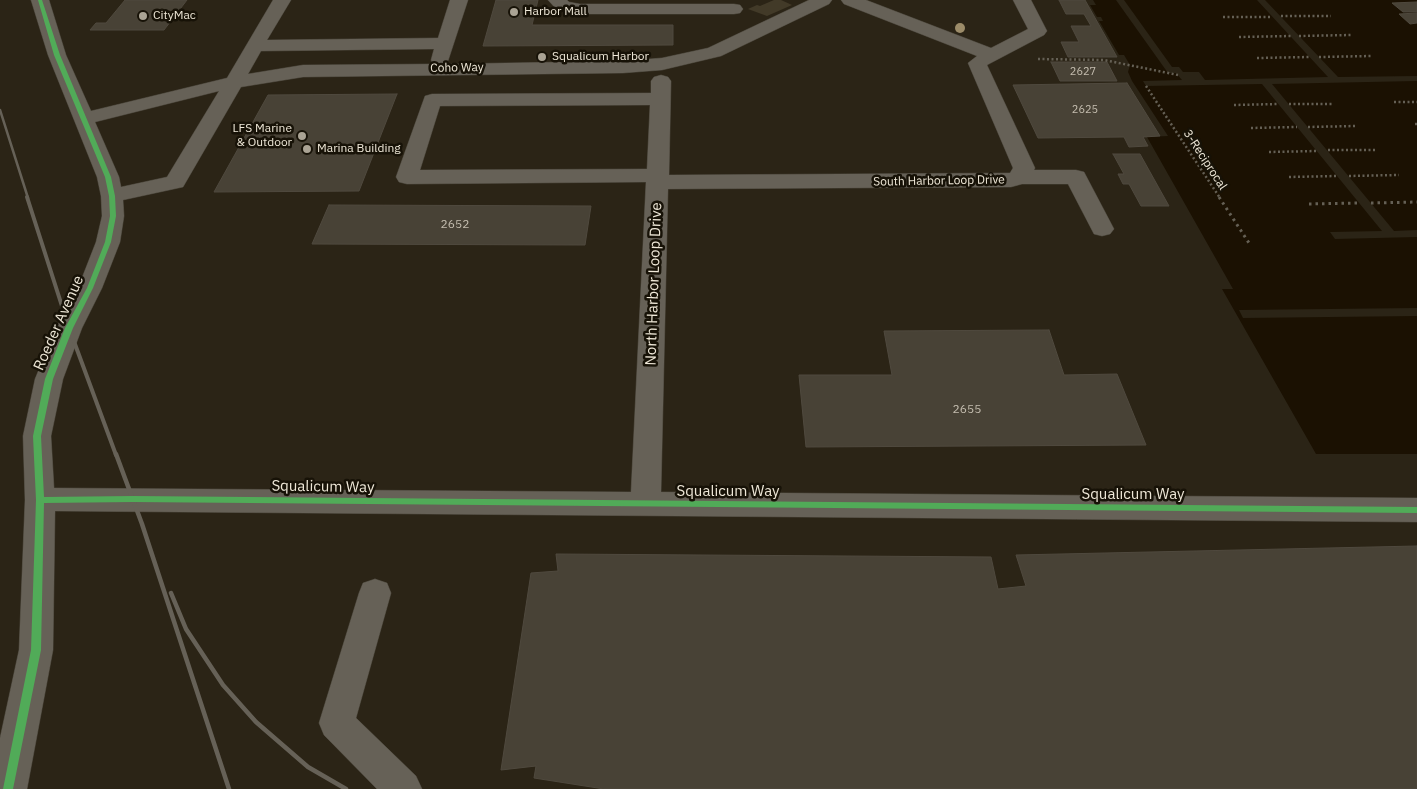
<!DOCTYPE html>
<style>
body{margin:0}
canvas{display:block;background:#2b2416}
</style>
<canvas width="1417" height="789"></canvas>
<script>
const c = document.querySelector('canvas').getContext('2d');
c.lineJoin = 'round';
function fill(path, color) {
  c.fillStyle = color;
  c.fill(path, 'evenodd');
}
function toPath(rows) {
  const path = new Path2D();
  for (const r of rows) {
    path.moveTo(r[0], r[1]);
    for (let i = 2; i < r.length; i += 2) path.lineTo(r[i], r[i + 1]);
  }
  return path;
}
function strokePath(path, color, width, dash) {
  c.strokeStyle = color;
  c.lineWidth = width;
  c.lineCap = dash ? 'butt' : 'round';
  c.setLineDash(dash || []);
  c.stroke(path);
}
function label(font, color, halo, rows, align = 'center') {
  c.font = font + ' "IBM Plex Sans",sans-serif';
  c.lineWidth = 5;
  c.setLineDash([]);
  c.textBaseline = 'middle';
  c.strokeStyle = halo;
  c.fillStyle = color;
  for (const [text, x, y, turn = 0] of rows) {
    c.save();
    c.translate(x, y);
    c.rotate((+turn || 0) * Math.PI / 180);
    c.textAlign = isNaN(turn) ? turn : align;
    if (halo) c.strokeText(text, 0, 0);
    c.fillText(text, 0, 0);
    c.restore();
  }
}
const green = toPath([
 [774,0,781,0,792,5,767,16,748,9,757,5,760,6]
]);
const water = toPath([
 [1093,0,1417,0,1417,454,1316,454,1222,289,1233,289,1147,137,1168,136,1132,81,1128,72,1130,65,1124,55,1119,55,1099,21,1103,21,1101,17,1097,17,1090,5,1096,5]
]);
const pier = toPath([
 [1116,0,1124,0,1172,67,1179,67,1183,72,1199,72,1205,80,1328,77,1257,0,1265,0,1338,77,1417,76,1417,81,1272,84,1394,231,1417,230,1417,237,1335,239,1330,232,1382,231,1262,84,1146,86,1143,81,1182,80,1176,73,1168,73],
 [1417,308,1417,316,1243,318,1239,310]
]);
const building = toPath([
 [125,0,187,0,164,30,90,30,96,23,106,23,125,0],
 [496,0,538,0,532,25,673,25,673,45,483,46,496,0],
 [1059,0,1085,0,1117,57,1068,57,1061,42,1079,42,1071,26,1091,26,1084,14,1066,14,1059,0],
 [1417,2,1417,12,1403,12,1392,3,1417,2],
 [1417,13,1417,23,1410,24,1399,14,1417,13],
 [1051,62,1107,62,1117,81,1060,81,1051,62],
 [1127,83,1160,136,1143,137,1148,146,1129,147,1124,137,1038,138,1013,85,1127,83],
 [397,94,359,191,214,192,268,95,397,94],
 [1113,154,1140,154,1169,206,1141,206,1129,184,1123,184,1118,174,1124,174,1113,154],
 [329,205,591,206,585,245,312,244,329,205],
 [1049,330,1064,375,1117,374,1146,445,806,447,799,375,892,375,884,331,1049,330],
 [1417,546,1417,789,604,789,534,778,536,766,501,770,531,573,558,571,556,554,991,557,998,589,1026,586,1016,555,1417,546]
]);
const pathFar1 = toPath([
 [1281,16,1331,16],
 [1223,17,1272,17],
 [1299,36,1351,35],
 [1239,37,1291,36],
 [1319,57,1372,56],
 [1257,58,1310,57],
 [1038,59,1104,60,1178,75],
 [1146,86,1220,198],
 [1394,102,1417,102],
 [1289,104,1334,104],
 [1234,105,1279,104],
 [1415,124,1417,124],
 [1308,127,1355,126],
 [1251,128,1297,127],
 [1328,150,1376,150],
 [1269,152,1317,151],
 [1349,176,1399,175],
 [1289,177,1337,176]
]);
const path = toPath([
 [1219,197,1249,243],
 [1371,203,1417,202],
 [1309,204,1360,203]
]);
const minor = toPath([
 [31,0,49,0,66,55,91,111,227,78,273,0,291,0,267,40,438,38,450,0,468,0,447,64,623,61,662,58,708,48,809,0,832,0,829,4,721,56,662,70,623,73,303,77,241,87,183,187,123,200,124,216,120,242,102,288,82,328,63,379,51,436,54,488,631,492,646,182,407,184,399,182,396,177,425,96,432,94,651,93,651,81,654,77,661,75,668,77,671,81,669,175,1010,173,1013,168,968,63,977,56,844,4,841,0,866,0,991,48,1028,29,1013,0,1031,0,1047,31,1044,35,987,65,1035,168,1034,170,1076,170,1084,172,1114,229,1110,234,1102,236,1094,234,1068,184,1022,184,1011,187,668,189,661,492,1417,498,1417,522,55,511,53,650,27,789,0,789,0,738,19,650,25,500,23,436,35,379,56,328,78,288,96,242,102,216,101,196,97,177,48,55,31,0],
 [434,49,431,60,433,64,303,65,248,74,261,51,434,49],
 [219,91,167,177,121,187,119,177,95,122,219,91],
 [650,105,647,169,420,170,440,106,650,105],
 [548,0,567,0,569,2,580,4,734,4,740,5,743,9,740,13,734,14,580,14,558,11,548,0],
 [375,579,387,583,391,593,356,718,416,776,422,789,377,789,324,735,319,723,359,593,363,583,375,579]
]);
const railFar2 = toPath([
 [0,110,28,198]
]);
const railFar1 = toPath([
 [27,197,69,328,116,455]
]);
const rail = toPath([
 [116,454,142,524,229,789],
 [171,593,186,629,223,685,256,722,308,767,346,789]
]);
const cycleway = toPath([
 [38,0,42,0,60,55,111,177,115,196,116,216,111,242,93,288,73,328,53,379,41,436,44,497,133,496,1417,507,1417,513,133,502,44,503,41,650,13,789,3,789,31,650,36,500,33,436,45,379,65,328,87,288,105,242,110,216,109,196,105,177,54,55,38,0]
]);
const trees = [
 [960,28]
];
const markers = [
 [514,12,5,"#aaa394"],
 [143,16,5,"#aaa394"],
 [542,57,5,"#aaa394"],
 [302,136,5,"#aaa394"],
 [307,149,5,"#aaa394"]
];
const farNumbernames = [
 ["2627",1083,72],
 ["2625",1085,110]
];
const farPoinames = [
 ["Harbor Mall",524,12],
 ["CityMac",153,16],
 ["Squalicum Harbor",552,57],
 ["LFS Marine",292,129,"right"],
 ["& Outdoor",292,143,"right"],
 ["Marina Building",317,149]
];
const farStreetnames = [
 ["Coho Way",457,68,-1],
 ["3-Reciprocal",1205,160,57],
 ["South Harbor Loop Drive",939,181,-1]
];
const numberNames = [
 ["2652",455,225],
 ["2655",967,410]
];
const streetNames = [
 ["North Harbor Loop Drive",654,284,-88],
 ["Roeder Avenue",59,323,-66],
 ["Squalicum Way",323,487,1],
 ["Squalicum Way",728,492],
 ["Squalicum Way",1133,495]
];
fill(green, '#423a28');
fill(water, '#1b1102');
fill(pier, '#2b2416');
fill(building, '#484236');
strokePath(building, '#4f493e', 1);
strokePath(minor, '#474237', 1);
strokePath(pathFar1, '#656055', 2.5, [2, 2.5]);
strokePath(path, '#656055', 3, [2.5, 4]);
fill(minor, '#666157');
strokePath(railFar2, '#666157', 2.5);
strokePath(railFar1, '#666157', 4);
strokePath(rail, '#666157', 4.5);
fill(cycleway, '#51ab58');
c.fillStyle = '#9c8c69';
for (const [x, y] of trees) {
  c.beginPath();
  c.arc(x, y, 5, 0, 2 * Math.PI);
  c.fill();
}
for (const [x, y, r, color] of markers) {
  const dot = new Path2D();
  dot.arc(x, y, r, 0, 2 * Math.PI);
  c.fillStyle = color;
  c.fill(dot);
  strokePath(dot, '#171207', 2);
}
label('11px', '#c5beb0', null, farNumbernames);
label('12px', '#efe8d8', '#171207', farPoinames, 'left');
label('12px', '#efe8d8', '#171207', farStreetnames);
label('12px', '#c5beb0', null, numberNames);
label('15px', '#efe8d8', '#171207', streetNames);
</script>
